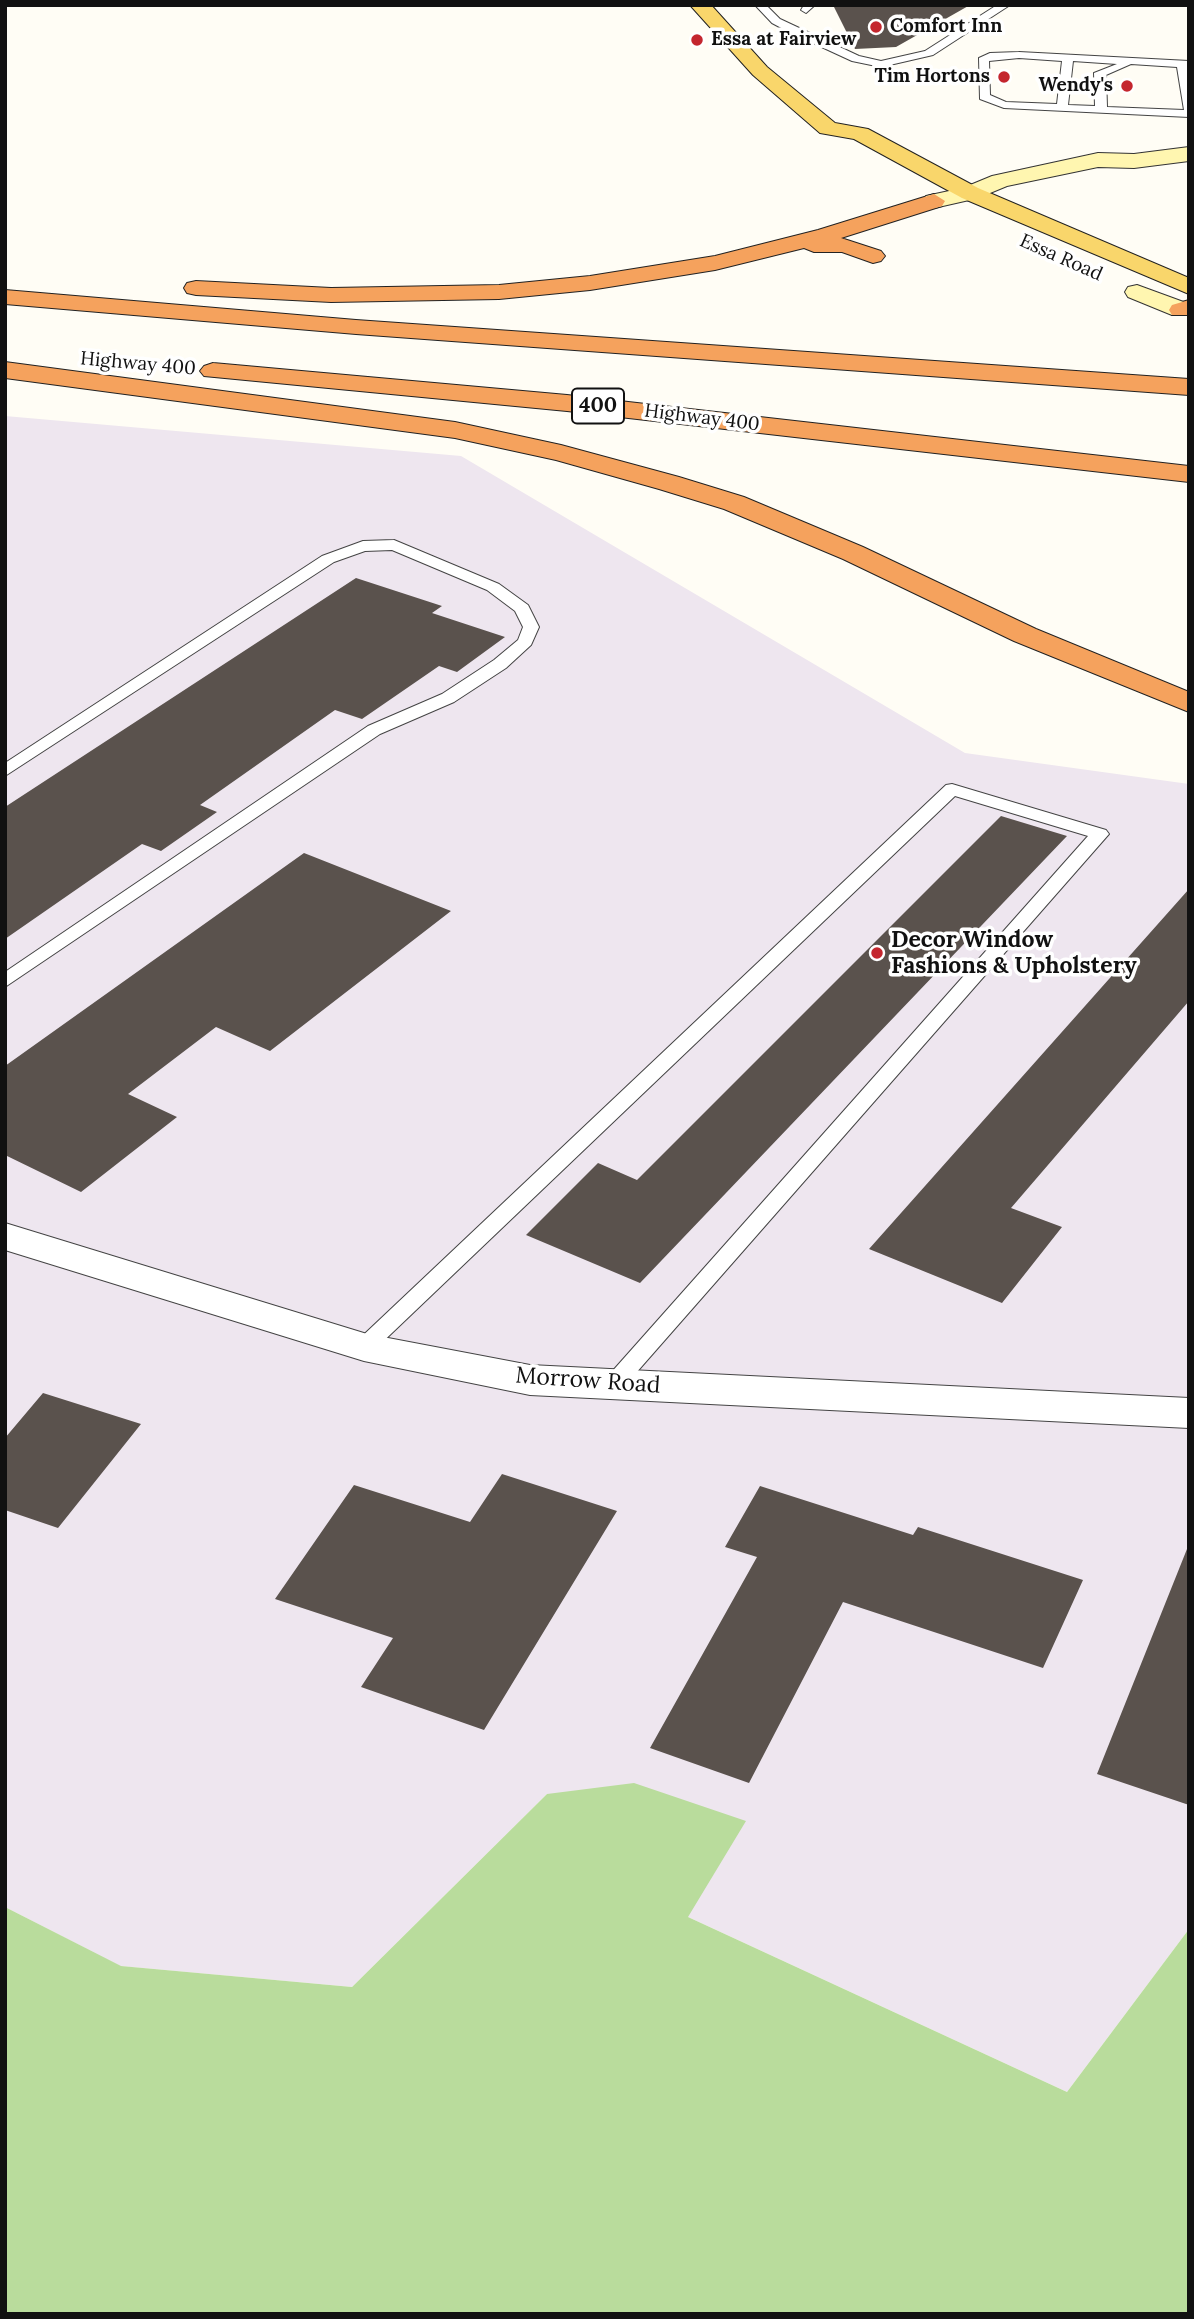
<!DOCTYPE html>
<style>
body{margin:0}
#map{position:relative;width:1194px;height:2319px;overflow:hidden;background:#fffdf5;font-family:Lora,serif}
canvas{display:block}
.frame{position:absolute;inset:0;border:7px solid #111;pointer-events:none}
</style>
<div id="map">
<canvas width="1194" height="2319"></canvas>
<div class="frame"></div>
</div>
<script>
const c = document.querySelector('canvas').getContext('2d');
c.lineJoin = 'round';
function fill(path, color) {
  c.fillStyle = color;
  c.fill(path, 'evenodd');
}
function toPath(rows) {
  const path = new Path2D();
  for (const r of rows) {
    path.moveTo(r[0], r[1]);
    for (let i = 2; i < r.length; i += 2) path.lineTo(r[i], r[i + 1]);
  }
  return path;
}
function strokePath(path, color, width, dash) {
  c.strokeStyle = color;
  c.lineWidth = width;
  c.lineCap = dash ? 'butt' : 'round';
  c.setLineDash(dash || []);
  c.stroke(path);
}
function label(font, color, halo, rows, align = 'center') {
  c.font = font + ' Lora,serif';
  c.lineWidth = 7;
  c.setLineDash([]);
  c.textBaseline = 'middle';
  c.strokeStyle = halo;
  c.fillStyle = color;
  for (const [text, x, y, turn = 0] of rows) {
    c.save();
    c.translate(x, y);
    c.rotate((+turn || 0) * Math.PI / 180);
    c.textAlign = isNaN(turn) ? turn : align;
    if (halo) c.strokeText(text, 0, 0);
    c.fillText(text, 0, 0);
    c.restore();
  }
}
const industrial = toPath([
 [5,416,461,456,965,753,1189,784,1189,1929,1067,2092,688,1917,547,1794,352,1987,120,1966,5,1907]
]);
const forest = toPath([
 [634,1783,746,1821,688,1917,1067,2092,1189,1929,1189,2314,5,2314,5,1907,121,1966,352,1987,547,1794]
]);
const building = toPath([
 [865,5,970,5,896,47,855,49,834,7],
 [356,578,442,606,432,613,505,637,457,672,439,666,362,719,335,710,200,805,217,812,161,851,142,844,5,939,5,807],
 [1001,816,1067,836,640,1283,526,1235,598,1163,637,1180],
 [304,853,451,911,270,1051,216,1027,128,1094,177,1117,81,1192,5,1155,5,1066],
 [1189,889,1189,1001,1011,1208,1062,1227,1002,1303,869,1249],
 [43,1393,141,1424,58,1528,5,1510,5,1438],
 [502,1474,617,1511,484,1730,361,1687,393,1638,275,1599,354,1485,470,1522],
 [760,1486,913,1535,918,1527,1083,1580,1043,1668,843,1602,749,1783,650,1748,757,1557,725,1547],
 [1187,1549,1189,1549,1189,1805,1097,1774]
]);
const lane = toPath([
 [755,5,766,5,780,19,859,56,881,61,925,51,997,5,1010,5,933,55,881,67,852,61,787,31,772,23,755,5],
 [804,5,815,5,806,13,801,10,804,5],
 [1019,52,1189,61,1189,117,1004,108,980,99,979,58,990,53,1019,52],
 [1019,58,1062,61,1057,104,1006,102,990,95,989,61,1019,58],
 [1073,61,1117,64,1094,73,1095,106,1068,105,1073,61],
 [1131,64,1177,67,1184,110,1107,107,1106,75,1131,64],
 [394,540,499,584,528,605,539,627,531,645,506,668,454,702,380,734,5,987,5,972,368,726,442,694,494,660,518,640,523,627,515,611,487,590,392,550,365,551,334,562,5,776,5,763,322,556,363,541,394,540],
 [952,784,1106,830,1109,834,621,1390,605,1390,601,1384,1088,836,955,796,372,1352,356,1352,353,1347,356,1342,946,785,952,784]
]);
const street = toPath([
 [5,1223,367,1334,530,1365,1189,1398,1189,1428,530,1395,364,1361,5,1250,5,1223]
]);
const secondary = toPath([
 [1189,147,1189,161,1134,168,1098,167,1007,186,978,198,934,208,923,201,926,196,963,188,992,176,1098,153,1134,154,1189,147],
 [1137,285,1189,304,1189,315,1172,315,1128,297,1125,292,1128,287,1137,285]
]);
const primary = toPath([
 [690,5,711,5,767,67,835,123,868,129,978,188,1189,278,1189,294,962,198,854,139,820,133,753,75,690,5]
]);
const highway = toPath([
 [934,194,945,201,942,206,841,238,881,251,885,256,881,261,873,263,842,252,814,252,804,248,715,270,590,290,499,299,331,302,196,295,187,293,184,288,187,283,196,281,331,288,499,285,590,276,715,256,818,230,934,194],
 [5,290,356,320,1189,379,1189,395,356,334,5,304,5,290],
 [1189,300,1189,315,1172,315,1169,310,1172,305,1189,300],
 [5,362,455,422,561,445,679,477,744,497,863,547,1036,629,1189,692,1189,712,1014,641,843,559,724,509,659,489,556,460,455,438,5,378,5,362],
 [213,363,567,395,1189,466,1189,482,567,411,204,376,200,371,204,366,213,363]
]);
const markers = [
 [876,27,7,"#c4262e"],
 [697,40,7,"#c4262e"],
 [1004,77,7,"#c4262e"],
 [1127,86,7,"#c4262e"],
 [877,953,7,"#c4262e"]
];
const farPoinames = [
 ["Comfort Inn",890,27],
 ["Essa at Fairview",711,40],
 ["Tim Hortons",990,77,"right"],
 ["Wendy's",1113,86,"right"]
];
const farStreetnames = [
 ["Essa Road",1061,258,24],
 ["Highway 400",138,364,5],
 ["Highway 400",702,418,7]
];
const shields = [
 [598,406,52]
];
const shieldNames = [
 ["400",598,406]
];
const poiNames = [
 ["Decor Window",891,940],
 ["Fashions & Upholstery",891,966]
];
const streetNames = [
 ["Morrow Road",588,1381,4]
];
fill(industrial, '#eee6ef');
fill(forest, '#b9dc9c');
fill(building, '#5a524d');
strokePath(lane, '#444', 2);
strokePath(street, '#444', 2);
strokePath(secondary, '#333', 2);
strokePath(primary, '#222', 2);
strokePath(highway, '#222', 2);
fill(lane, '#fff');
fill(street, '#fff');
fill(secondary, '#fff6b0');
fill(primary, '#f9d66b');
fill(highway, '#f5a25d');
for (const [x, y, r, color] of markers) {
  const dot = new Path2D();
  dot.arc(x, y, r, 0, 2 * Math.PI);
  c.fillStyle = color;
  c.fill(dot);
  strokePath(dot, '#fff', 2.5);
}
label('bold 19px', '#111', '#fff', farPoinames, 'left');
label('19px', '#111', '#fff', farStreetnames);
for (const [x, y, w] of shields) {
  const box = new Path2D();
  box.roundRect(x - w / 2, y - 17.5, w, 35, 5);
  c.fillStyle = '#fff';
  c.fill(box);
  strokePath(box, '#111', 2);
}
label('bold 21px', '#111', null, shieldNames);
label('bold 23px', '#111', '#fff', poiNames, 'left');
label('23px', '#111', '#fff', streetNames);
</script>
